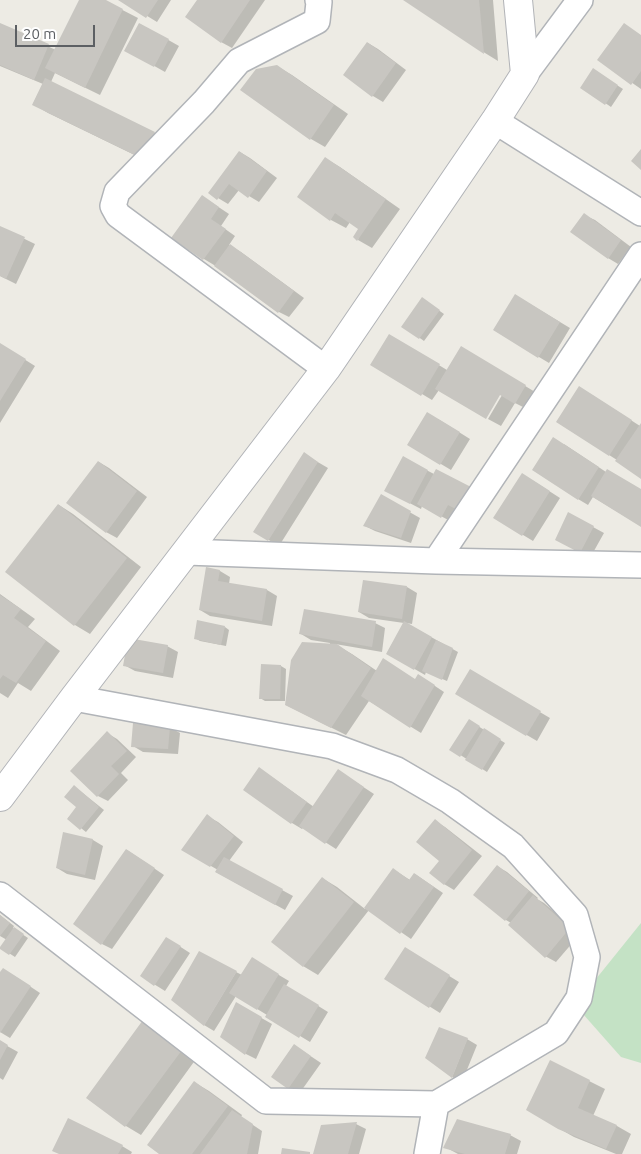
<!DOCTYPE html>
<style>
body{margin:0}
#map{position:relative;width:641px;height:1154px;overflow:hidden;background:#edebe4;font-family:Ubuntu,sans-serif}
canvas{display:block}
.scale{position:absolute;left:15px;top:25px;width:80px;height:22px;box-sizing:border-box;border:2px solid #5c5f63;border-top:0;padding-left:6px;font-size:15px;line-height:18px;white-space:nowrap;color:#5c5f63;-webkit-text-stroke:4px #fff;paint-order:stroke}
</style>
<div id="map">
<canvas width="641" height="1154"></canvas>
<div class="scale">20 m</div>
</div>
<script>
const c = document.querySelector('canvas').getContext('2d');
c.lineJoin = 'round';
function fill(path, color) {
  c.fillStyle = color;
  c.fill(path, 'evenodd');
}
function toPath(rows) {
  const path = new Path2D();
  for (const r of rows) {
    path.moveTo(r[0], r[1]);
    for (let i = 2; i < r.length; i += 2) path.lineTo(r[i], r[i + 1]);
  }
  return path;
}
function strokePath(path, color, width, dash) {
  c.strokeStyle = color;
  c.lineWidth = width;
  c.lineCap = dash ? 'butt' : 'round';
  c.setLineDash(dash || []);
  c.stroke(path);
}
const green = toPath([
 [641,923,641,1063,621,1057,575,1005]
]);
const shadow = toPath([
 [80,0,103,0,138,18,100,95,55,73,51,82,155,133,169,141,153,164,48,113,33,104,43,84,0,66,0,25,56,50],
 [121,0,171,0,157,22],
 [198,0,265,0,232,48,221,42],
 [405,0,493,0,498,61,485,53],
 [140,24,179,46,165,72,126,50],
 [641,35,641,89,599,60],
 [368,43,378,49,406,70,383,102,373,96,344,75],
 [277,66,292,75,348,114,325,147,311,139],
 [598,73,623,89,611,107,582,87],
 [240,152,250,158,277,178,259,202,239,190,228,204,218,198],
 [325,158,340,167,400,209,372,248,358,240,360,229,350,222,346,228,331,220],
 [202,196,229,214,221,226,235,236,229,245,241,252,304,298,289,317,279,312,214,265,204,259,173,237],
 [584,215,595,220,631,247,618,264,608,258],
 [0,227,35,244,16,284,0,276],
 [525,301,570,328,549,363,494,330],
 [427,302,444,314,424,341,403,326],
 [389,335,447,370,476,356,540,395,531,411,515,403,501,426,488,419,505,390,439,390,432,400,372,364],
 [0,344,35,366,0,423],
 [589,393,640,426,641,425,641,477,617,460,557,422],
 [438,419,470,439,451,470,409,445],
 [564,444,606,472,641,491,641,526,593,497,588,505,578,499],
 [304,454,328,468,279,546,255,532],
 [403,458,434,474,480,494,452,522,422,506,421,509,396,496],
 [99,462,109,468,147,497,117,538,106,532],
 [532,480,560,498,533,541,495,518],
 [381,496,420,518,411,543,375,531,365,526],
 [59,505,73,514,141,567,90,634,75,625,7,571],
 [593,527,604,533,590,558,566,545],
 [207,569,220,571,230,577,229,584,267,590,277,596,272,626,210,616,200,610],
 [407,587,417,593,412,624,406,623,458,652,447,681,426,672,425,675,387,653,404,623,369,618,359,612],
 [0,594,35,619,28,627,60,651,31,691,18,683,8,698,0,693],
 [375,623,385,628,382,652,335,644,352,654,377,671,416,680,429,682,444,692,421,733,369,701,346,735,286,705,330,645,330,643,311,640,301,634],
 [225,627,229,630,226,646,200,641,195,638],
 [167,646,178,652,173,678,135,671,124,665],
 [262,665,281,666,286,669,285,701,265,701,260,698],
 [470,671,550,718,537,741,457,694],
 [470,721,505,743,487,772,451,749],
 [169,727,180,733,178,754,143,752,133,746],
 [107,733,117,739,136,757,121,773,128,780,108,801,98,796],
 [339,771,374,794,336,849,303,828,302,829,292,823,245,790,269,775,314,807],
 [79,790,104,810,86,832,68,818,78,807],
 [207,816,218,822,243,842,229,861,293,896,285,910,216,872,218,870,183,850],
 [435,821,445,827,482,856,454,890,444,884],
 [64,834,93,840,103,846,95,880,67,874,57,868],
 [127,850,164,875,112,949,102,944],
 [497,866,507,872,538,898,537,899,544,903,580,934,556,962,545,956,511,923,506,920],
 [393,869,410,880,415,874,443,893,411,939,369,910,318,975,303,966,322,878,337,887,365,909],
 [0,915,14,926,13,928,28,938,15,957,1,948,7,940,0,936],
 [176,944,190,953,165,991,141,976],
 [415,955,459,982,440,1013,386,979],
 [262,965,289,981,286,986,328,1012,310,1042,267,1016,267,1015,236,996,214,1031,204,1025,236,972,242,975],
 [0,974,13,975,40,993,10,1038,0,1032],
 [237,1004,272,1024,256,1059,246,1054,222,1036],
 [143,1022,196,1059,141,1135,126,1126,88,1098],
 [467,1039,477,1045,462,1082,452,1077],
 [0,1042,18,1052,3,1080,0,1078],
 [294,1045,321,1063,299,1094,272,1077],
 [551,1062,605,1089,593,1116,617,1126,631,1134,622,1154,616,1154,574,1137,558,1128],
 [194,1082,209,1091,242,1115,241,1117,262,1131,258,1154,161,1154],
 [356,1124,366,1129,359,1154,314,1154],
 [510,1135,521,1141,517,1154,458,1154,445,1147],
 [122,1146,132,1152,131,1154,61,1154]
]);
const building = toPath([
 [79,0,106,0,123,9,85,88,45,68],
 [118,0,158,0,146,18],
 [197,0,250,0,221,43,185,17],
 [403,0,479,0,484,54],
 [0,23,49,44,34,80,0,65],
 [139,23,169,39,154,67,124,51],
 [624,23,641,35,641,71,631,85,597,60],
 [367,42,396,63,372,97,343,75],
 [277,65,334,105,310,140,240,90,256,69],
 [593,68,618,85,605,105,580,88],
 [45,78,155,132,137,156,32,105],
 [641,149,641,170,631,161],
 [239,151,267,171,248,198,229,184,217,200,208,193],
 [325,157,386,199,357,241,353,237,358,229,335,213,330,221,297,197],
 [202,195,219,207,211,219,226,229,203,260,171,238],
 [584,213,621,240,608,259,570,232],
 [0,226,25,237,6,279,0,276],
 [230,244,294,291,278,313,214,266],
 [515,294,560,322,538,358,493,330],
 [422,297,440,310,419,339,401,327],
 [389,334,440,364,421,396,370,365],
 [0,343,26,359,0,401],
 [461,346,526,385,515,404,500,395,486,419,435,389],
 [579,386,632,420,609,456,556,422],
 [427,412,460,432,440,465,407,445],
 [641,423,641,479,615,461],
 [553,437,599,467,578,500,532,470],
 [304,452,318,462,268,541,253,532],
 [403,456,428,470,410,504,384,491],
 [98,461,137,491,106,533,66,503],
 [436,469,471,487,458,510,448,505,441,518,417,504],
 [607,469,641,489,641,527,591,496],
 [522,473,550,491,522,536,493,518],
 [381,494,411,511,401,538,363,526],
 [58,504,127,558,74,626,5,572],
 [568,512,594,526,580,553,555,540],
 [206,567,220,570,218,581,267,589,262,621,199,610],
 [363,580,407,586,402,619,358,612],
 [0,595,21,609,14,618,46,641,16,683,3,675,0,679],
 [304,609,376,621,372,647,299,634],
 [197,620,225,626,221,645,194,639],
 [404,621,432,637,414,670,386,654],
 [128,638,168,645,163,673,123,666],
 [436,640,453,648,442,680,422,671],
 [302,642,337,644,371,668,331,728,285,705,291,660],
 [383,658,415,679,418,674,435,685,410,728,361,696],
 [261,664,281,665,280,699,259,699],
 [470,669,541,711,526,736,455,694],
 [469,719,480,726,460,757,449,750],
 [133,723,170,726,168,749,131,747],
 [484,728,501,739,482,770,465,760],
 [107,731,127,751,111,766,119,774,97,797,70,771],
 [259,767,307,802,291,824,243,790],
 [338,769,364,787,325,844,299,826],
 [74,785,99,807,80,830,67,819,76,807,64,797],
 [207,814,234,836,210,867,181,850],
 [435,819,472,850,444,885,429,873,439,861,416,842],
 [63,832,93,839,85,875,56,868],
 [126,849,155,868,101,945,73,924],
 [224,857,283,889,275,905,215,872],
 [497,865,529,891,505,921,473,895],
 [393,868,409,880,414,873,434,887,400,934,364,908],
 [322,877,354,902,303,967,271,942],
 [533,895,570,928,545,958,508,925],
 [0,915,10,923,0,936],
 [14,927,24,934,9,955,0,949,0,947],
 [166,937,181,946,154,986,140,976],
 [405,947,450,975,429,1008,384,979],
 [199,951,237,971,204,1026,171,1000],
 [252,957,279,974,257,1010,229,993],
 [3,968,31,986,0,1033,0,972],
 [284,984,319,1005,299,1038,265,1017],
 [236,1002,262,1017,245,1055,220,1037],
 [143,1020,182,1050,125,1127,86,1098],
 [439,1027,468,1038,452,1078,425,1058],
 [0,1040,8,1045,0,1060],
 [294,1044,311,1056,288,1089,271,1077],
 [550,1060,590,1080,578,1108,617,1125,606,1149,558,1129,526,1110],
 [194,1081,228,1106,192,1154,159,1154,147,1145],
 [232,1110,253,1124,247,1154,200,1154],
 [68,1118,123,1145,118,1154,59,1154,52,1151],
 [457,1119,511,1134,505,1154,465,1154,443,1148],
 [357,1122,348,1154,313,1154,321,1125],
 [282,1148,310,1152,310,1154,281,1154]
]);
const street = toPath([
 [318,0,319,2,317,21,239,61,204,102,117,192,113,206,118,215,326,369],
 [525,74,580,0],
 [495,121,641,213],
 [186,552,436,561,641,565],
 [436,561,641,255],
 [0,895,266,1101,436,1104,556,1033,579,998,587,957,575,915,513,846,450,801,397,770,332,746,74,698],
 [427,1154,436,1104]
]);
const secondary = toPath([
 [0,797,74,698,326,369,495,121,525,74,518,0]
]);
fill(green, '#c4e2c5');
fill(shadow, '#0003');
fill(building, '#c8c6c1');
strokePath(street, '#b1b4b8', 28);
strokePath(secondary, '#b1b3b7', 30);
strokePath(street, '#fff', 25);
strokePath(secondary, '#fff', 28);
</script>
